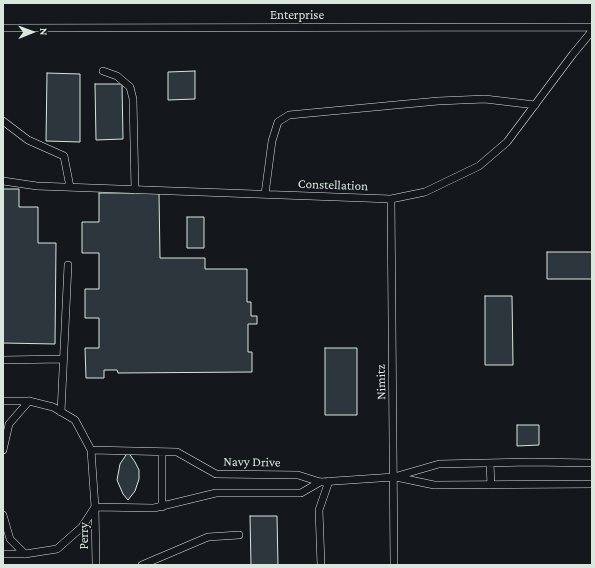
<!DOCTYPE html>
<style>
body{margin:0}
#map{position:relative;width:595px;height:568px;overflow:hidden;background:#14181c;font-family:"Crimson Pro",serif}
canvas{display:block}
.frame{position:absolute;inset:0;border:4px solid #d8e6dc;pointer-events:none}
.north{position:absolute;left:12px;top:12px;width:40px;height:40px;-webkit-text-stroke:3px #14181c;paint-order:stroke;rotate:89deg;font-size:11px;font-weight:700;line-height:16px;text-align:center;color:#d8e6dc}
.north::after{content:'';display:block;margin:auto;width:14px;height:18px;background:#d8e6dc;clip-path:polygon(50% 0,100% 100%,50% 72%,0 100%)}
</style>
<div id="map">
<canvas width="595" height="568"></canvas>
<div class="frame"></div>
<div class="north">N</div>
</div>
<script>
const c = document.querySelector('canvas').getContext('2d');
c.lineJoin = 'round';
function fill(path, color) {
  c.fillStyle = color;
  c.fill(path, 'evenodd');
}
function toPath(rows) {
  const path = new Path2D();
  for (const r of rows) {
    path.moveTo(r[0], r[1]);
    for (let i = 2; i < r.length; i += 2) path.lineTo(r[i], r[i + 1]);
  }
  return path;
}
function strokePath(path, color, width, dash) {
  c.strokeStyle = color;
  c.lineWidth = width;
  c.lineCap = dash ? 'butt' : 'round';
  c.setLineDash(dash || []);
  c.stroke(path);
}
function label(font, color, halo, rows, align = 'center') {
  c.font = font + ' "Crimson Pro",serif';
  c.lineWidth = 3;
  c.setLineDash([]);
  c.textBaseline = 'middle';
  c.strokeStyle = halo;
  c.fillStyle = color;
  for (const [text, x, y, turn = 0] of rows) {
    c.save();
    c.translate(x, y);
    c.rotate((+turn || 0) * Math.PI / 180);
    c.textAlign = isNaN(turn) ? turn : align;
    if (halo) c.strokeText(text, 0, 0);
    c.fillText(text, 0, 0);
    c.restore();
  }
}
const building = toPath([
 [195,71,195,99,168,100,168,72,195,71],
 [47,73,80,74,80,142,46,141,47,73],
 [95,84,122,84,123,139,96,140,95,84],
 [3,189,19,189,19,207,38,207,38,243,56,243,55,344,3,343,3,189],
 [99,193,159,193,160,258,205,258,205,269,247,269,247,302,251,302,251,316,257,316,257,324,248,324,248,352,252,352,252,372,118,373,117,370,104,370,104,378,86,378,85,348,99,348,99,318,85,318,85,289,99,289,99,253,82,253,82,222,99,222,99,193],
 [187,217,204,217,204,248,187,248,187,217],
 [547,252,592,252,592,279,547,279,547,252],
 [485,296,512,296,513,365,485,365,485,296],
 [325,348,357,348,357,415,325,415,325,348],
 [517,425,539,425,539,445,517,446,517,425],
 [128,452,135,462,139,470,139,479,135,491,128,500,123,494,117,480,120,464,128,452],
 [250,516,277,516,278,565,251,565,250,516]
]);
const lane = toPath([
 [3,28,592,27],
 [103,71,117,76,130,87,133,99,135,190],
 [3,121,28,140,64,156,70,187],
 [3,181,37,186,391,199,425,192,479,166,507,142,573,54,592,31],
 [265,194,272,141,278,122,289,115,438,101,485,99,535,105],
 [391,199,394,565],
 [3,360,63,359],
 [3,401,29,401,53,407,75,420,91,450,95,507,82,527,57,549,25,554,3,554],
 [61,412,68,265],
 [3,450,9,424,29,401],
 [91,450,177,452,216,474,298,475,320,482,394,477,439,464,531,462,592,463],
 [162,452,162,507],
 [490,463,491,485],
 [396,477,434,485,592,484],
 [3,515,10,539,25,554],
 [96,565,95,507,154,508,216,493,301,493,320,482],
 [142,565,208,537,239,535],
 [321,565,319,510,329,481]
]);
const streetNames = [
 ["Enterprise",297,15],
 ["Constellation",333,185,2],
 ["Nimitz",381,382,-91],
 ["Navy Drive",252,462,1],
 ["Perry",84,536,-90]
];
fill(building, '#2c363c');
strokePath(building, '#d8e6dc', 1);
strokePath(lane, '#d8e6dc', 8);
strokePath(lane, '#14181c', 7);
label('13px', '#d8e6dc', '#14181c', streetNames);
</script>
